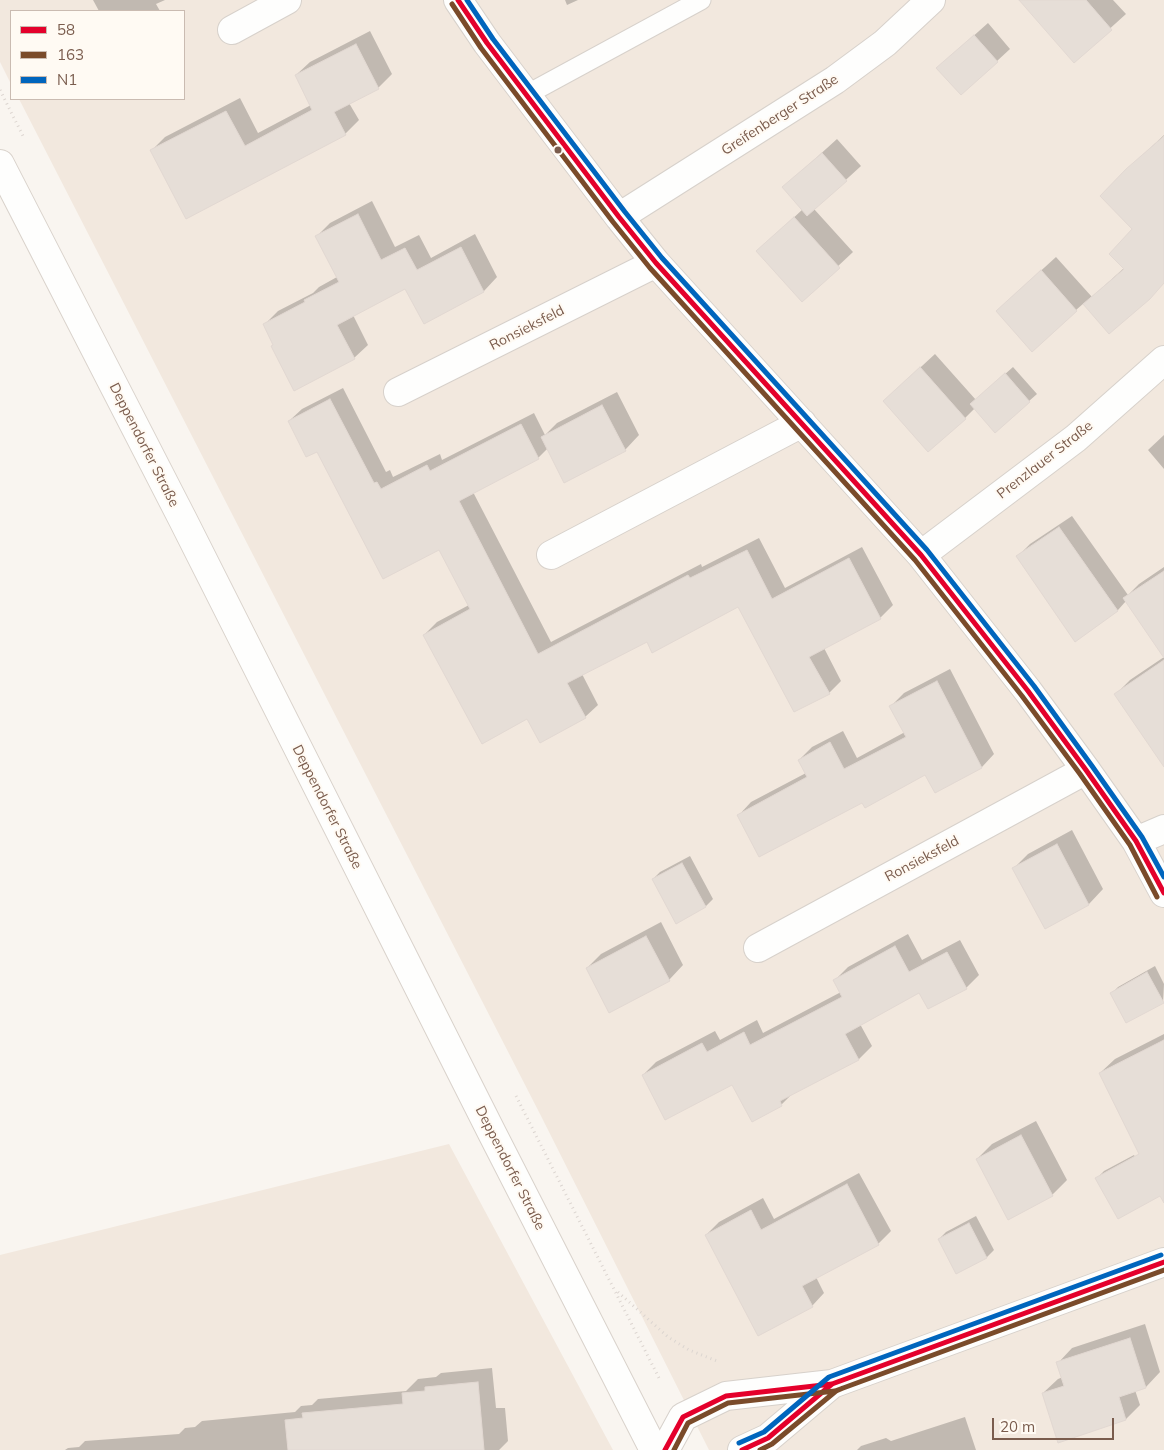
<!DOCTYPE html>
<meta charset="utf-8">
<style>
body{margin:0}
#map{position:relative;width:1164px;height:1450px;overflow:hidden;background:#f9f5f0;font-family:Mulish,sans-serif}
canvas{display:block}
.legend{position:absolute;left:10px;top:10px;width:175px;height:90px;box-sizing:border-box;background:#fffaf3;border:1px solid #cabbb1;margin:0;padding:6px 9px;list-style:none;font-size:15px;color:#7a5c4d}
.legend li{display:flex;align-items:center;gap:10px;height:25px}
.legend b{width:25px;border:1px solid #cabbb1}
.scale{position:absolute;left:992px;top:1418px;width:122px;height:22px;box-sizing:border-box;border:2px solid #7a5c4d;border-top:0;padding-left:6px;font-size:15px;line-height:18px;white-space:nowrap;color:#7a5c4d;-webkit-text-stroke:4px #fffaf3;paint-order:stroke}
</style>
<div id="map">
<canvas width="1164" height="1450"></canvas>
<ul class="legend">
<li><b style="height:6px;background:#e4002b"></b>58</li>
<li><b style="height:6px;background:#7a4b2a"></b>163</li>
<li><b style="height:6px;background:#0065bd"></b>N1</li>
</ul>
<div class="scale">20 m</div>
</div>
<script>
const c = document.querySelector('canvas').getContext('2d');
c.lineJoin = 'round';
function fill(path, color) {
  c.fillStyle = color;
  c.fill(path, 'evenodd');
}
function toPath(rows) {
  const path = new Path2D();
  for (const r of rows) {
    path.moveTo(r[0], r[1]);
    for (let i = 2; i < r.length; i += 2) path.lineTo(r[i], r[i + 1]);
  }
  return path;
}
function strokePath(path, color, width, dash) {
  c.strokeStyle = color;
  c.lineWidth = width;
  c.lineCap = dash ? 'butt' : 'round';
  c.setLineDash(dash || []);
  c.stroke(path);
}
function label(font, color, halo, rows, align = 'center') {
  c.font = font + ' Mulish,sans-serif';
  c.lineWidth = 4;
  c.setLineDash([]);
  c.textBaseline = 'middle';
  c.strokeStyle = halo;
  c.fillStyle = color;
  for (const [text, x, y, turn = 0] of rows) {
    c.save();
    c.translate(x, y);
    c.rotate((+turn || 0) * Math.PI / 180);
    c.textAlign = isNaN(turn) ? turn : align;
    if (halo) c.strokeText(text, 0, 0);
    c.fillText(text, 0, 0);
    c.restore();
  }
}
const residential = toPath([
 [0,0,1164,0,1164,1450,709,1450,540,1114,19,99,184,99,184,11,11,11,11,84,0,62],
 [449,1144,613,1450,0,1450,0,1255]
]);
const shadow = toPath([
 [93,0,165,0,156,4,160,11,99,11],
 [565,0,578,0,567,5],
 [1044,0,1113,0,1126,14,1074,61],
 [988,23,1010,49,997,61,951,56],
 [370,31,392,74,378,88,349,103,359,120,345,134,187,217,152,150,165,137,240,98,258,133,311,105,296,75,310,62],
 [1164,135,1164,283,1109,332,1084,303,1076,310,1012,297,1056,257,1092,297,1124,268,1134,229,1127,170],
 [837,139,861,166,814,209,853,252,802,300,773,237,803,209,784,187],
 [372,201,395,247,419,235,431,258,475,234,497,277,484,291,424,322,406,288,353,315,368,345,354,358,274,344,264,325,278,311,313,293,319,287,337,277,316,237,330,223],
 [935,354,976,400,1013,367,1037,394,995,431,975,408,965,418,884,401],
 [343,388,386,472,390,470,393,477,440,454,442,460,534,413,545,435,557,423,617,392,639,435,625,450,548,448,538,458,473,492,551,642,701,564,702,567,759,538,785,588,862,547,893,605,880,618,824,648,841,681,829,693,739,605,647,641,582,674,598,705,585,717,528,717,424,635,437,622,469,605,439,548,317,450,289,421,302,409],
 [1164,435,1164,469,1148,450],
 [1072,516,1128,595,1139,584,1164,567,1164,635,1126,601,1118,610,1075,640,1018,556,1030,544],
 [1164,657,1164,761,1116,694,1130,680],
 [950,669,994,754,982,767,936,791,926,773,863,801,739,815,751,802,806,773,799,760,812,747,843,731,857,758,905,732,891,706,904,693],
 [1072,830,1103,889,1089,904,1045,927,1014,868,1028,854],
 [690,856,713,899,706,906,653,879,660,872],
 [661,922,683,965,669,980,587,968,601,954],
 [908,934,922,960,960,940,979,975,966,988,920,992,860,1024,872,1046,859,1059,793,1093,781,1105,733,1083,643,1075,656,1062,715,1031,720,1040,757,1020,763,1033,841,992,835,980,848,967],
 [1155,966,1164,984,1163,1002,1111,994,1118,987],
 [1164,1034,1164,1166,1100,1073,1115,1059],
 [1036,1121,1067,1180,1052,1195,977,1159,992,1144],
 [1134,1155,1155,1194,1097,1178,1104,1171],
 [859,1173,891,1231,878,1244,816,1277,824,1293,812,1306,706,1235,719,1222,763,1198,774,1219],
 [976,1216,994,1250,987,1257,957,1273,939,1239,946,1232],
 [1145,1324,1160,1372,1146,1387,1135,1390,1140,1405,1126,1419,1059,1441,1043,1393,1058,1379,1063,1377,1058,1363,1072,1348],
 [492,1368,496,1408,505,1408,508,1441,499,1450,65,1450,68,1448,79,1447,85,1441,179,1434,185,1428,195,1427,202,1421,295,1412,301,1406,312,1405,318,1399,406,1391,418,1379,436,1377,441,1373],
 [965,1417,976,1450,857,1450,861,1446,886,1438,891,1441]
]);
const building = toPath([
 [1019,0,1086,0,1112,30,1074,63,1019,0],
 [974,35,998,62,961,95,936,68,974,35],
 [356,44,379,89,334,112,346,135,186,219,150,150,226,111,245,146,312,110,295,75,356,44],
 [1164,136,1164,283,1150,299,1109,334,1083,304,1124,269,1109,254,1132,229,1100,196,1126,169,1164,136],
 [822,153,847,181,807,216,782,187,822,153],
 [358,214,381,260,405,248,417,270,461,247,484,292,424,324,405,289,337,325,355,359,294,391,271,346,273,345,263,324,305,302,304,300,339,282,315,236,358,214],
 [794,217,840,268,802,302,756,251,794,217],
 [1041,270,1077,311,1032,352,996,311,1041,270],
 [920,367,966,419,928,452,883,401,920,367],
 [1005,373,1030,402,995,433,970,404,1005,373],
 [330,399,374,483,377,482,381,489,427,465,430,471,521,424,539,459,459,501,538,654,688,575,690,578,747,550,772,599,849,558,881,619,809,657,830,694,794,712,738,607,652,653,647,642,567,683,586,718,540,743,527,719,482,744,423,635,470,609,439,550,383,579,317,452,306,457,288,421,330,399],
 [602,405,626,451,564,483,541,437,602,405],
 [1059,527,1118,611,1075,642,1016,556,1059,527],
 [1164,571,1164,658,1123,598,1164,571],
 [1164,660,1164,767,1114,694,1164,660],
 [937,681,982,768,935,793,925,775,865,808,862,803,759,857,737,815,807,777,798,760,830,742,844,769,906,737,889,706,937,681],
 [1057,844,1089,905,1045,929,1012,868,1057,844],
 [682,863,706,907,676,924,652,879,682,863],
 [646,936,670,981,609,1013,586,968,646,936],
 [895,946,909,972,947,952,967,989,928,1009,919,993,845,1034,859,1060,780,1101,782,1106,752,1122,732,1085,665,1120,642,1075,702,1043,707,1052,744,1032,750,1045,842,997,833,980,895,946],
 [1147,972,1164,1003,1126,1023,1110,993,1147,972],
 [1164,1040,1164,1203,1160,1196,1118,1219,1095,1178,1139,1154,1099,1073,1164,1040],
 [1021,1135,1053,1196,1008,1220,976,1159,1021,1135],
 [847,1184,879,1245,802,1286,813,1307,758,1336,705,1235,751,1210,761,1230,847,1184],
 [969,1223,987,1258,956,1274,938,1239,969,1223],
 [1130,1338,1146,1388,1119,1397,1126,1420,1058,1443,1042,1393,1064,1386,1056,1362,1130,1338],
 [478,1382,484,1450,288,1450,285,1420,303,1418,302,1413,403,1404,402,1393,425,1391,425,1387,478,1382]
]);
const path = toPath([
 [0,90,23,136],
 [516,1096,660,1380],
 [618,1292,668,1337,689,1350,717,1361]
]);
const lane = toPath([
 [526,95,701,0]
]);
const street = toPath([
 [458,0,487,43,619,217,656,263,921,555,1028,691,1086,770,1136,841,1164,893],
 [232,30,287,0],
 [619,217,835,80,885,43,931,0],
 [398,392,656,263],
 [551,555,802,423],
 [921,555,1076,438,1164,360],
 [1136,841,1164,829],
 [758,948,1086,770],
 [665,1450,683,1417,726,1396,832,1384,1164,1262],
 [742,1450,768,1438,832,1384]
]);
const secondary = toPath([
 [0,164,183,520,493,1135,654,1450]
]);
const bus1 = toPath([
 [458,0,487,43,619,217,656,263,921,555,1028,691,1086,770,1136,841,1164,893],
 [665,1450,683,1417,726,1396,832,1384,1164,1262],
 [742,1450,768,1438,832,1384,840,1381]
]);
const bus2 = toPath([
 [452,4,481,48,613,222,650,268,915,560,1022,696,1080,774,1130,845,1157,897],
 [674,1450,688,1423,728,1403,835,1391,1164,1270],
 [760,1450,772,1444,836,1391,843,1388]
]);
const bus3 = toPath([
 [467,0,493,39,625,212,662,258,927,550,1034,686,1092,766,1142,837,1164,877],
 [739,1443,764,1432,829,1377,1161,1255]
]);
const markers = [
 [558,150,4.5,"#7a5c4d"]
];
const streetNames = [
 ["Greifenberger Straße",780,115,-33],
 ["Ronsieksfeld",527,328,-27],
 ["Deppendorfer Straße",144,445,63],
 ["Prenzlauer Straße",1045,460,-38],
 ["Deppendorfer Straße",327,807,63],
 ["Ronsieksfeld",922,859,-28],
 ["Deppendorfer Straße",510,1168,63]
];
fill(residential, '#f2e8de');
fill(shadow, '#0003');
fill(building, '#e6ded7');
strokePath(building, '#e2d8d2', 1);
strokePath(lane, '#d7d1cb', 21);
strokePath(street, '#d7d1cb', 30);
strokePath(secondary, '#d9d2cb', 30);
strokePath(path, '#dcd5d0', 3, [1, 4]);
strokePath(lane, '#fefefd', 19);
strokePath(street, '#fefefd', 28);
strokePath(secondary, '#fefefd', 28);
strokePath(bus1, '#e4002b', 5);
strokePath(bus2, '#7a4b2a', 5);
strokePath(bus3, '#0065bd', 5);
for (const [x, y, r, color] of markers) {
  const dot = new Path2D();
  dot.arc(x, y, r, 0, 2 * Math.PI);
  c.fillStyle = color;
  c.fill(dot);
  strokePath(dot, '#fffaf3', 2);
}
label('14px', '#7a5c4d', '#fffaf3', streetNames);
</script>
